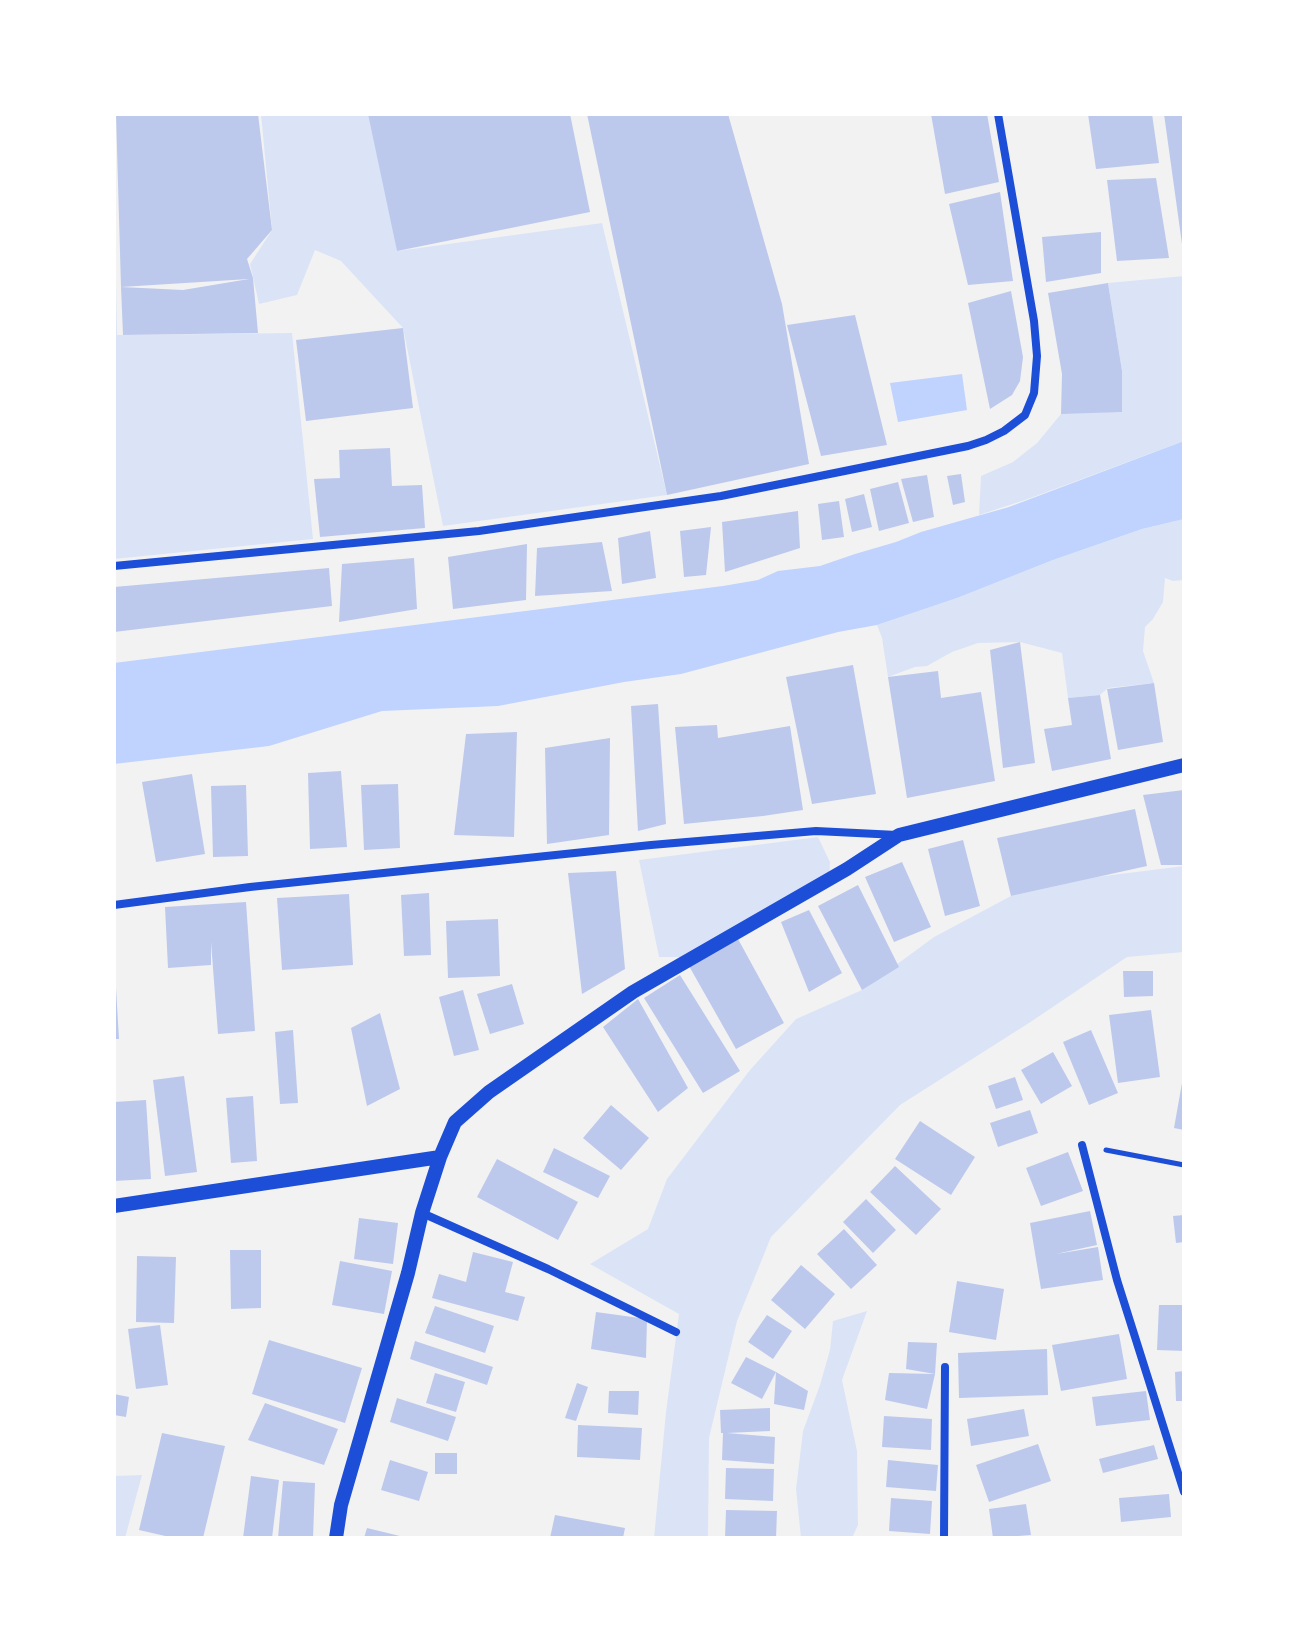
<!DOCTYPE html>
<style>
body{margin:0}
#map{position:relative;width:1298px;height:1652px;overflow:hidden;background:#f2f2f2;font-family:Helvetica,sans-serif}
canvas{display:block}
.frame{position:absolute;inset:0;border:116px solid #fff;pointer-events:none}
</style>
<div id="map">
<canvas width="1298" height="1652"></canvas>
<div class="frame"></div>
</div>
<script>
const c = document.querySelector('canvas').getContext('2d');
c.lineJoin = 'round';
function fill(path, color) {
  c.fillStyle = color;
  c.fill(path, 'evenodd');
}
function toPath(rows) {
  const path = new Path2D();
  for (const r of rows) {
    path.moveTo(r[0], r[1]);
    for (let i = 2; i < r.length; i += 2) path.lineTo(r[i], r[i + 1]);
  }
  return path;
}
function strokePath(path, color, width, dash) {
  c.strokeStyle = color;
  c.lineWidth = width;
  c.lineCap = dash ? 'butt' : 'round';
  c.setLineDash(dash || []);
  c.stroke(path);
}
const green = toPath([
 [261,114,377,114,397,251,602,223,667,495,443,526,403,328,341,261,315,250,297,295,259,304,250,264,272,230],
 [114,179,117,335,292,333,313,539,114,559],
 [1184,276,1184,441,1028,499,979,515,981,476,1013,462,1037,443,1061,414,1122,371,1108,283],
 [1184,519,1184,580,1173,581,1165,578,1163,602,1153,619,1145,627,1143,651,1154,683,1108,688,1100,695,1068,698,1062,653,1020,642,978,643,952,652,927,666,915,667,888,677,882,638,877,625,957,598,1053,560,1142,529],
 [818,837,830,862,829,885,682,957,659,957,639,860],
 [1184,866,1184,952,1127,957,1032,1021,900,1105,771,1237,737,1321,709,1438,708,1538,654,1538,666,1412,679,1314,590,1264,648,1229,667,1179,750,1070,796,1019,862,990,934,937,1011,896,1096,877],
 [867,1311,842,1380,857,1451,858,1525,852,1538,801,1538,796,1489,803,1431,820,1385,830,1350,833,1321],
 [142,1475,125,1538,114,1538,114,1476]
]);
const water = toPath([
 [962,374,967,410,898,422,890,383],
 [1184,441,1184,519,1142,529,1053,560,957,598,877,625,838,632,681,674,624,682,498,706,382,711,269,746,114,764,114,663,723,586,758,580,778,571,820,566,855,554,896,542,921,532,1009,507]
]);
const building = toPath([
 [116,114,258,114,272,230,247,259,253,278,258,333,123,335,121,287,183,290,249,279,121,287],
 [368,114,570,114,590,212,397,251],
 [587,114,728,114,782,304,809,464,667,495],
 [931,114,987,114,999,182,945,194],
 [1088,114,1152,114,1159,163,1096,169],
 [1164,114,1184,114,1184,244,1182,244],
 [1156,178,1169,258,1117,261,1107,180],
 [1000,192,1013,281,968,285,949,204],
 [1101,232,1101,273,1046,282,1042,237],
 [1108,283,1122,371,1122,412,1061,414,1062,374,1048,293],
 [1011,291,1023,357,1020,381,1012,395,990,409,968,303],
 [855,315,887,445,821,456,787,325],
 [403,328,413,408,306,421,296,340],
 [390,448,392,486,422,485,425,528,320,537,314,479,340,478,339,450],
 [961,474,965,502,953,505,947,476],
 [927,475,934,517,913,522,901,479],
 [898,482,909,523,879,531,870,489],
 [864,494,872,527,852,532,845,499],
 [839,501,844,537,822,540,818,504],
 [798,511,800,548,725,572,722,522],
 [711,527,706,575,684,577,680,531],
 [650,531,656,578,622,584,618,538],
 [602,542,612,591,535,596,537,548],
 [527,544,526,600,453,609,448,557],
 [414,558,417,609,339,622,342,564],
 [329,568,332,606,114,632,114,587],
 [1020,642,1035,763,1003,768,990,650],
 [853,665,876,794,812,804,786,677],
 [938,671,941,698,981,692,995,781,907,798,888,677],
 [1154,683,1163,742,1118,750,1107,689],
 [1100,695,1111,759,1052,771,1044,729,1072,725,1068,698],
 [658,704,666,824,638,831,631,706],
 [717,725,718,738,790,726,803,810,763,816,684,824,675,727],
 [517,732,514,837,454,835,466,734],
 [610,738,609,835,547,844,545,748],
 [341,771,347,847,310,849,308,773],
 [192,774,205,854,156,862,142,782],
 [398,784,400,848,364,850,361,785],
 [246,785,248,856,213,857,211,786],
 [1184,790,1184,865,1161,865,1143,795],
 [1135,809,1147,866,1011,896,997,838],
 [963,840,980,906,945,916,928,849],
 [902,862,931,927,894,942,865,877],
 [616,871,625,969,582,994,568,873],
 [858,885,899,967,862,990,818,906],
 [429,893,431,955,404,956,401,895],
 [349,894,353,965,282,970,277,898],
 [246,902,255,1031,218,1034,211,942,211,965,168,968,165,907],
 [809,910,842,973,809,992,781,922],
 [498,919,500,976,448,978,446,921],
 [738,939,784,1023,736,1049,689,966],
 [1123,971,1153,971,1153,996,1124,997],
 [680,975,740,1071,703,1093,644,998],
 [512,984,524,1024,490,1034,477,994],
 [114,988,116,988,119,1039,114,1039],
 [463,990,479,1050,454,1056,439,997],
 [638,999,688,1088,658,1112,603,1027],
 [1151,1010,1160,1077,1118,1083,1109,1015],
 [380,1013,400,1089,367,1106,351,1028],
 [293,1030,298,1103,280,1104,275,1032],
 [1091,1030,1118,1093,1089,1105,1063,1042],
 [1053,1052,1072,1086,1041,1104,1021,1070],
 [184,1076,197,1172,165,1176,153,1080],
 [1015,1077,1023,1100,996,1109,988,1086],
 [1182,1083,1184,1083,1184,1130,1174,1128],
 [253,1096,257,1161,231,1163,226,1098],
 [146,1100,151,1179,114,1181,114,1102],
 [611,1105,649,1138,621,1170,583,1138],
 [1030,1110,1038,1133,998,1147,990,1123],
 [920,1121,975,1157,951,1195,895,1159],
 [554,1148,610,1176,598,1198,543,1172],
 [1068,1152,1083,1191,1041,1206,1026,1168],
 [497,1159,578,1202,558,1240,477,1197],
 [895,1166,941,1209,916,1235,870,1192],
 [866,1199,896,1230,873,1253,843,1222],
 [1090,1211,1097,1245,1056,1254,1098,1247,1103,1280,1041,1289,1030,1223],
 [1184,1215,1184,1242,1176,1243,1173,1216],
 [359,1218,398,1223,393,1264,354,1259],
 [844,1229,877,1265,851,1289,817,1254],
 [230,1250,261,1250,261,1308,231,1309],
 [473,1252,513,1262,505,1292,525,1297,518,1321,432,1298,439,1274,466,1282],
 [137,1256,176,1257,174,1323,136,1322],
 [340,1261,392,1271,384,1314,332,1305],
 [801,1265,835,1294,805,1329,771,1300],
 [957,1281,1004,1289,996,1340,949,1332],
 [1159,1305,1184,1305,1184,1351,1157,1350],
 [435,1306,494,1326,485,1353,425,1333],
 [596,1312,647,1319,646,1358,591,1349],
 [767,1315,792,1331,773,1359,748,1342],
 [160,1325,168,1385,136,1389,128,1329],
 [1119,1334,1127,1379,1061,1391,1052,1345],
 [269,1340,362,1368,345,1423,252,1394],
 [415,1341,493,1367,487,1385,410,1359],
 [908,1342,937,1343,935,1374,906,1369],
 [1047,1349,1048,1395,959,1398,958,1353],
 [746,1357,776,1372,762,1399,731,1383],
 [1184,1371,1184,1401,1176,1401,1175,1372],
 [776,1372,808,1391,804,1410,774,1404],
 [435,1373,465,1382,456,1412,426,1403],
 [889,1373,935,1374,927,1409,885,1400],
 [577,1383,588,1387,576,1421,565,1418],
 [609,1391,639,1391,638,1415,608,1413],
 [1146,1391,1150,1420,1096,1426,1092,1397],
 [114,1394,129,1397,126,1417,114,1415],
 [397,1398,456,1417,448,1441,390,1422],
 [265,1403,338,1429,324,1465,248,1440],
 [770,1408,770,1431,727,1433,775,1437,774,1464,722,1460,723,1433,721,1433,720,1410],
 [1024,1409,1029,1436,971,1446,967,1419],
 [884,1416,932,1419,931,1450,882,1447],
 [578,1425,642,1428,640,1460,577,1457],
 [162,1433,225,1446,203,1538,174,1538,139,1530],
 [1038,1444,1051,1481,989,1502,976,1465],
 [1154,1445,1158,1459,1103,1473,1099,1459],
 [435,1453,457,1453,457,1474,435,1474],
 [390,1460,428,1472,419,1501,381,1490],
 [888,1460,938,1465,936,1491,886,1487],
 [726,1468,774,1469,773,1501,725,1499],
 [251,1476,279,1480,272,1538,243,1538],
 [283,1481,315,1483,313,1538,278,1538],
 [1169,1494,1171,1517,1121,1522,1119,1498],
 [891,1498,932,1501,930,1534,889,1531],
 [1026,1504,1031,1535,993,1538,989,1509],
 [726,1510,777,1511,776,1538,725,1538],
 [555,1515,625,1528,623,1538,550,1538],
 [367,1528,404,1537,404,1538,364,1538]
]);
const path = toPath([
 [1106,1150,1184,1165]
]);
const minor = toPath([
 [114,566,479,531,721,496,968,446,986,440,1004,431,1025,415,1034,393,1037,356,1034,321,998,114],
 [114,905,250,887,651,845,816,831,897,835],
 [1082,1145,1117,1280,1184,1492],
 [422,1213,548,1269,676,1332],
 [944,1538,945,1367]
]);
const tertiary = toPath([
 [114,1206,440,1157],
 [336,1538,341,1505,408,1273,422,1213,440,1157,455,1122,489,1092,633,992,847,869,899,835,1184,765]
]);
fill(green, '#dbe4f7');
fill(water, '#bfd3fe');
fill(building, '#bdc9ec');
strokePath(path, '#1d4ed8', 5);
strokePath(minor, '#1d4ed8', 8);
strokePath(tertiary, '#1d4ed8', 14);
</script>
